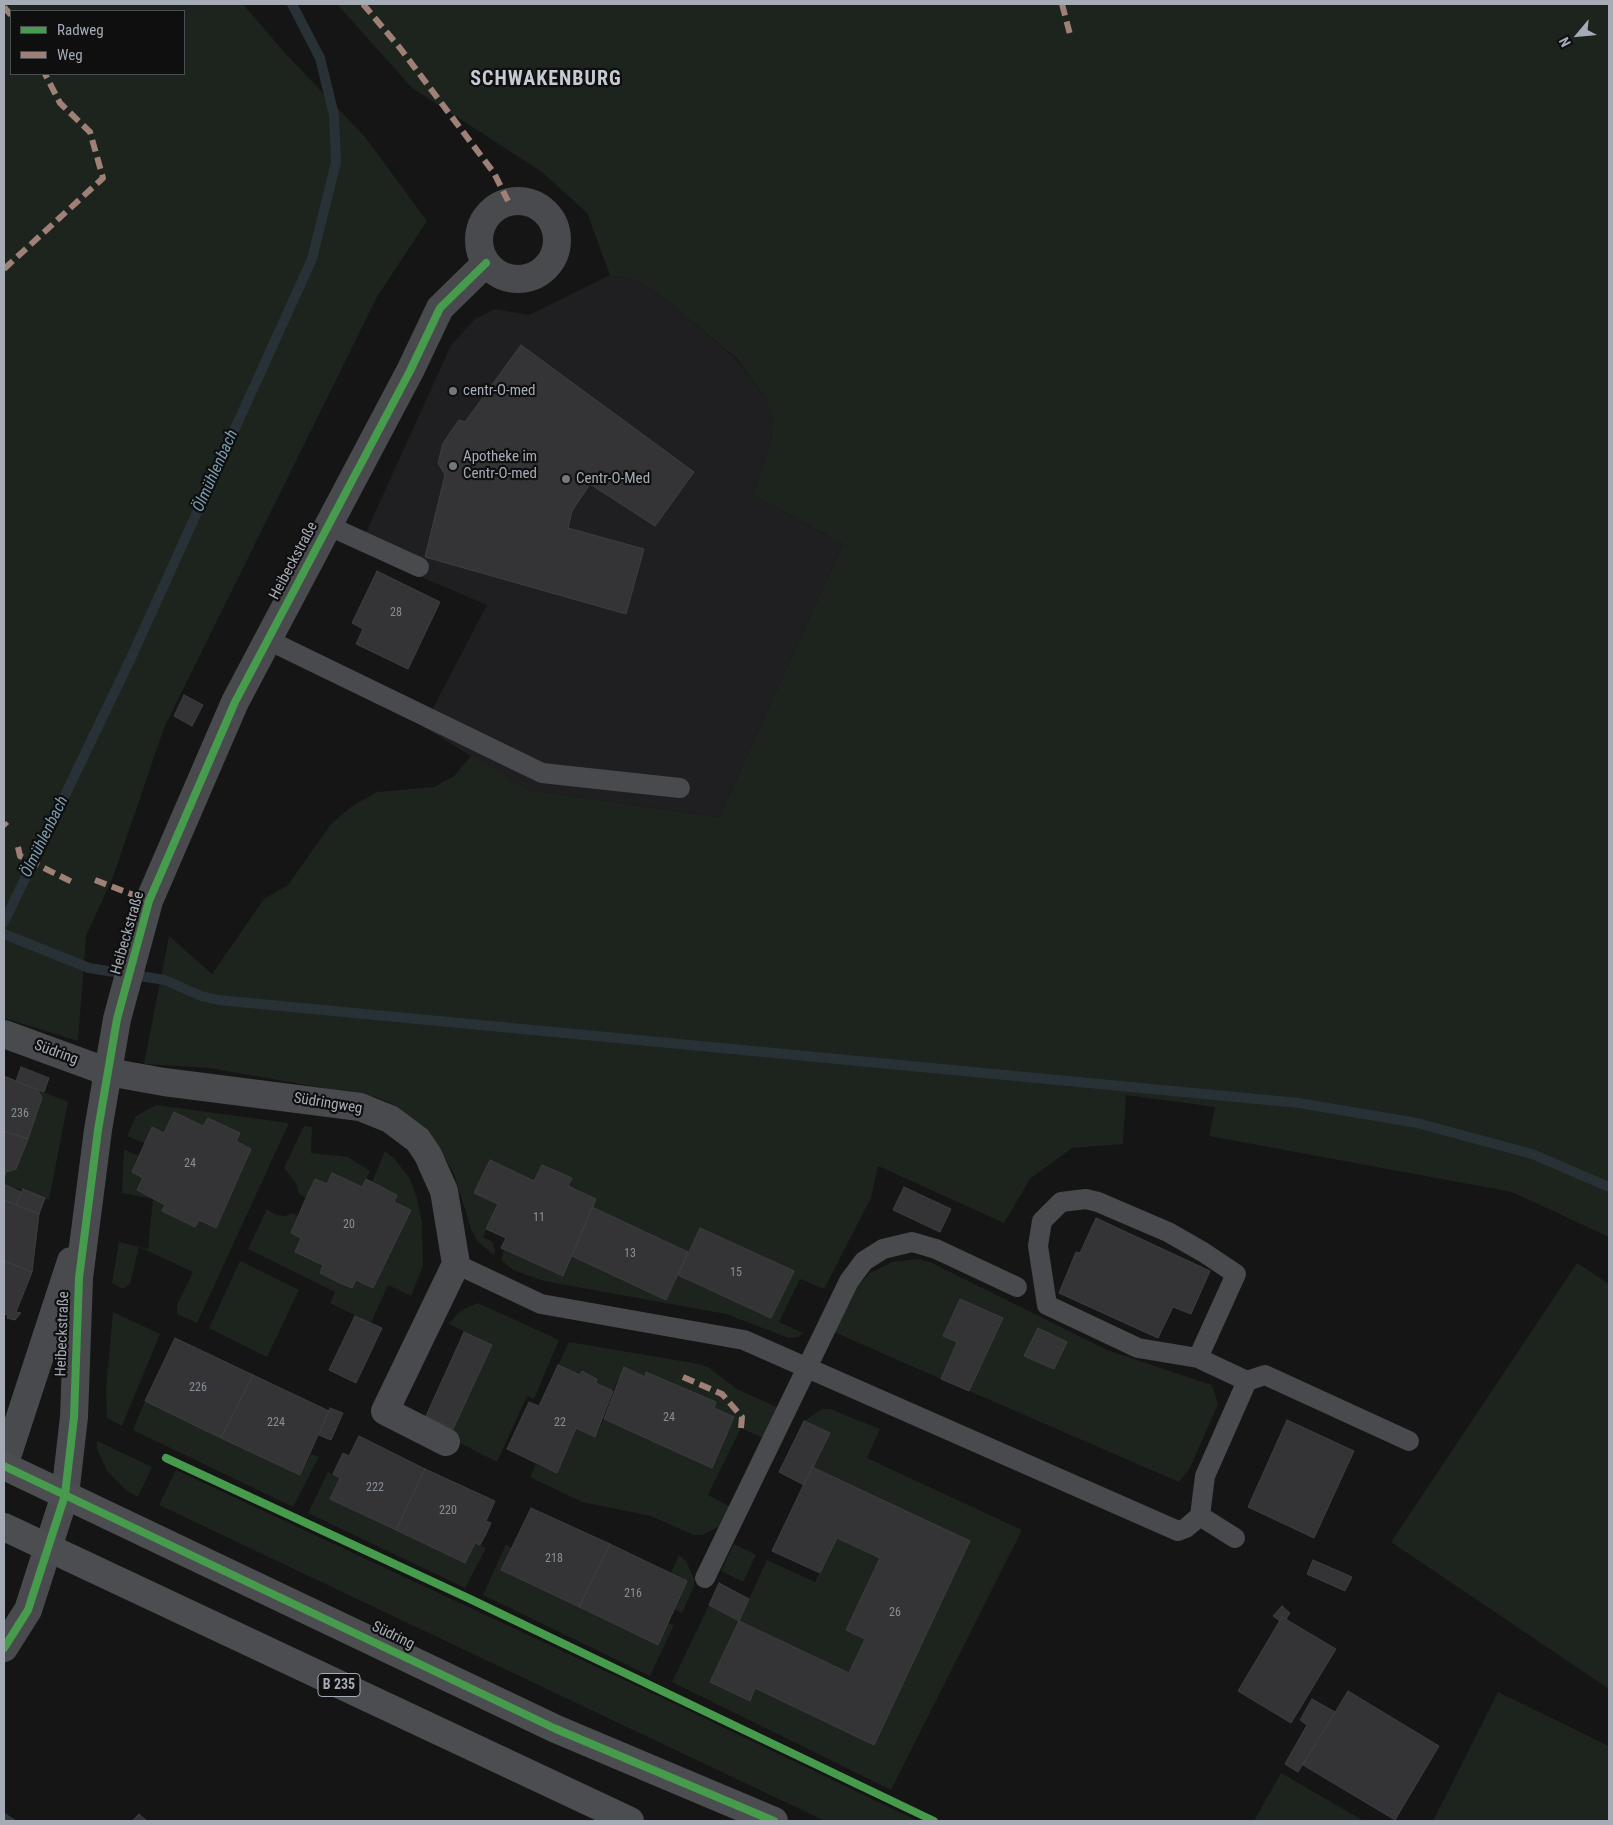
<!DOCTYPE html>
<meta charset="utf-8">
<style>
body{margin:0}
#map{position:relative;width:1613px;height:1825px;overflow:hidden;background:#151515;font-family:"Roboto Condensed",sans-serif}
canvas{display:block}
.frame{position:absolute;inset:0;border:5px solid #a5acb6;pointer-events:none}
.legend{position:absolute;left:10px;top:10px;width:175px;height:65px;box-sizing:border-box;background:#0f0f10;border:1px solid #4b4e52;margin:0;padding:6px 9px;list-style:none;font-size:15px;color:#a5acb6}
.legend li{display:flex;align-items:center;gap:10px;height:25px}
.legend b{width:25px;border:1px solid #4b4e52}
.north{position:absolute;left:1553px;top:10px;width:50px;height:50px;-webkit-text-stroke:4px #0f0f10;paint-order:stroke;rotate:242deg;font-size:14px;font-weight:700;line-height:20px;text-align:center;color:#a5acb6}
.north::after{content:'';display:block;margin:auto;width:18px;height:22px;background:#a5acb6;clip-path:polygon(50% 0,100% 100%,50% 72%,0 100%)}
</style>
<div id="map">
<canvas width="1613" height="1825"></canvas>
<div class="frame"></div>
<ul class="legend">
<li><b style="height:6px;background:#469c4c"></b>Radweg</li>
<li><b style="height:6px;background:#9e8076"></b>Weg</li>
</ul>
<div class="north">N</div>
</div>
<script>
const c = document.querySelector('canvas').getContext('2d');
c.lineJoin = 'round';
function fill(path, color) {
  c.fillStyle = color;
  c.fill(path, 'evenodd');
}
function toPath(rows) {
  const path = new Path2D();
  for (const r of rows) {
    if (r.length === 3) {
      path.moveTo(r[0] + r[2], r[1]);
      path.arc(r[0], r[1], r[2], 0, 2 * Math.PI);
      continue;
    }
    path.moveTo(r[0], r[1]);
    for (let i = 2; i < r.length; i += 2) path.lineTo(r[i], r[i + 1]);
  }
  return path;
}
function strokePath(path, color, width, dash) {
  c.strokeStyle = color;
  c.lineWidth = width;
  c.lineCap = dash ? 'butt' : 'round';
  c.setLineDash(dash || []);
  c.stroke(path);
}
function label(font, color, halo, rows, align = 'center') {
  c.font = font + ' "Roboto Condensed",sans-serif';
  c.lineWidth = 4.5;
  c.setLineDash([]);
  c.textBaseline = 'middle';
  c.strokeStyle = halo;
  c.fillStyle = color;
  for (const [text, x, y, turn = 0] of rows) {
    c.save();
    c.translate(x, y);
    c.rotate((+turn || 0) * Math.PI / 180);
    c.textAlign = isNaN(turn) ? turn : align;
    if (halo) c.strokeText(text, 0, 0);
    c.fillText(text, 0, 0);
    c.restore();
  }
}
const built = toPath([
 [610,275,639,281,671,304,735,358,766,398,773,421,771,440,753,495,843,544,719,817,528,790,423,727,487,605,358,550,451,345,475,319,495,309,529,315]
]);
const green = toPath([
 [4,4,243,4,284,52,365,137,427,221,377,297,164,728,113,877,86,936,78,1041,4,1018],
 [11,11,184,11,184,74,11,74],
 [337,4,1609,4,1609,1237,1512,1192,1209,1136,1215,1107,1126,1095,1123,1144,1072,1148,1030,1179,1004,1223,878,1166,871,1198,824,1289,800,1279,779,1322,803,1333,798,1337,789,1338,726,1314,544,1281,513,1270,501,1260,504,1250,562,1276,572,1256,666,1299,678,1275,771,1318,793,1271,700,1228,688,1252,592,1207,596,1199,568,1186,571,1178,542,1165,534,1181,490,1160,498,1204,483,1237,493,1242,495,1251,494,1255,478,1242,471,1229,454,1174,431,1134,391,1103,375,1097,209,1068,144,1064,169,936,212,974,264,899,288,885,331,824,352,806,377,792,434,787,454,776,472,755,528,790,719,817,843,544,753,495,771,440,773,421,766,398,736,358,671,304,639,281,610,275,587,213,542,172,412,88],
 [38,1090,68,1102,49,1200,4,1184,6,1172,16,1169,28,1139,42,1098],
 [156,1105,289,1123,197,1323,177,1314,177,1305,193,1272,139,1247,130,1284,123,1289,112,1283,119,1242,148,1249,153,1199,122,1193,124,1149,139,1156,132,1172,143,1178,138,1191,165,1205,163,1212,195,1227,199,1220,216,1228,251,1149,236,1141,239,1133,209,1118,203,1126,174,1112,164,1133,152,1127,145,1143,127,1136,136,1116],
 [304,1126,312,1127,311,1153,348,1157,370,1171,362,1187,332,1173,327,1184,315,1179,306,1198,299,1194,296,1183,284,1168],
 [385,1151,394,1158,410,1179,417,1198,422,1222,423,1266,411,1296,388,1285,371,1323,330,1303,335,1292,248,1249,267,1209,276,1215,285,1216,292,1213,298,1216,291,1233,301,1238,323,1265,320,1273,352,1288,356,1280,373,1288,410,1210,394,1202,397,1194,372,1182],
 [918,1259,930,1262,1107,1350,1212,1385,1218,1404,1190,1468,1179,1482,969,1391,1003,1318,960,1299,943,1336,957,1342,941,1379,834,1332,854,1290,870,1273,892,1262],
 [240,1261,299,1290,267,1357,209,1328],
 [1577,1263,1609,1284,1609,1689,1391,1542],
 [478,1303,559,1340,534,1399,527,1396,497,1462,448,1437,492,1345,449,1324,460,1311],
 [113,1312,160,1334,122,1426,107,1418,106,1389],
 [569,1342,699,1364,708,1367,737,1389,779,1408,765,1439,741,1428,708,1495,731,1507,720,1526,702,1535,693,1535,651,1516,582,1502,530,1477,536,1464,557,1473,576,1428,595,1437,604,1419,712,1467,734,1418,714,1408,716,1402,647,1372,645,1377,624,1368,613,1391,596,1383,597,1378,582,1371,580,1375,558,1365],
 [145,1401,300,1475,311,1454,319,1457,293,1507,133,1430],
 [822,1409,830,1409,880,1429,867,1458,1022,1530,891,1790,672,1682,709,1605,739,1621,767,1560,815,1582,837,1538,880,1558,846,1630,865,1639,849,1673,739,1621,710,1682,749,1701,755,1688,874,1744,970,1542,812,1467,830,1433,804,1421],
 [97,1441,152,1467,138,1497,127,1491,107,1471,97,1449],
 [176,1470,650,1692,918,1821,825,1821,159,1505],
 [328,1472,340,1478,330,1499,464,1563,475,1543,486,1548,465,1588,308,1513],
 [506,1544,512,1548,502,1571,657,1645,668,1623,674,1625,650,1676,483,1595],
 [734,1544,756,1555,743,1582,721,1571],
 [679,1555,686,1561,694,1578,694,1586,682,1613,674,1609,687,1581,671,1573],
 [1498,1692,1609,1746,1609,1821,1433,1821],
 [1281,1773,1364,1821,1254,1821]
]);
const stream = toPath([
 [4,922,130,660,312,259,336,162,334,115,320,58,292,4],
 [4,934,89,968,165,980,201,996,218,1000,1299,1103,1417,1123,1532,1154,1609,1187]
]);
const building = toPath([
 [521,345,694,472,655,526,590,484,572,511,568,528,644,549,626,614,425,557,445,475,438,463,443,443,459,420,465,422,521,345],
 [377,571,440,602,408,669,356,644,363,629,352,623,377,571],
 [184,695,203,705,192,726,174,716,184,695],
 [21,1067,49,1078,44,1092,16,1081,21,1067],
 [4,1076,38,1090,42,1098,28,1139,4,1131,4,1076],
 [174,1112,203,1126,208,1118,240,1133,236,1141,251,1149,216,1228,199,1220,195,1227,162,1211,165,1205,137,1190,143,1178,132,1172,152,1127,164,1133,174,1112],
 [4,1131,28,1139,16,1169,6,1172,4,1179,4,1131],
 [490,1160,534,1181,542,1165,572,1178,568,1186,596,1199,563,1276,501,1248,506,1238,486,1229,498,1204,474,1193,490,1160],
 [332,1173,362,1187,366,1179,397,1195,394,1202,411,1210,373,1288,356,1280,352,1288,340,1283,320,1273,323,1265,295,1252,301,1238,291,1233,306,1198,315,1179,327,1184,332,1173],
 [4,1184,21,1192,16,1205,4,1200,4,1184],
 [904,1187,951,1209,940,1232,893,1210,904,1187],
 [23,1189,45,1198,39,1214,16,1205,23,1189],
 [4,1200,39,1214,32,1272,4,1261,4,1200],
 [592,1207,688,1252,666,1300,572,1256,592,1207],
 [1096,1218,1210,1271,1191,1314,1173,1307,1158,1338,1059,1293,1076,1252,1080,1253,1096,1218],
 [700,1228,794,1271,771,1318,678,1275,700,1228],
 [4,1261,32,1272,16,1312,21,1313,15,1320,7,1318,8,1315,4,1314,4,1261],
 [960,1299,1003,1318,969,1391,941,1379,957,1342,943,1336,960,1299],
 [355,1316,382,1328,356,1383,329,1370,355,1316],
 [1038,1328,1067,1342,1054,1369,1024,1356,1038,1328],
 [464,1332,492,1345,453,1429,426,1416,464,1332],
 [175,1338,253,1375,221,1438,145,1401,175,1338],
 [558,1365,580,1375,582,1371,597,1379,596,1383,613,1391,595,1437,576,1428,557,1473,507,1449,529,1402,539,1406,558,1365],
 [624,1367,645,1377,646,1372,716,1402,714,1408,734,1417,712,1468,604,1419,624,1367],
 [253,1375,329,1411,300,1475,221,1438,253,1375],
 [330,1408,343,1413,331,1440,319,1435,330,1408],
 [1287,1420,1354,1451,1314,1538,1248,1507,1287,1420],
 [804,1421,830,1433,804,1485,779,1472,804,1421],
 [359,1436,425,1469,396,1530,330,1499,340,1478,333,1474,343,1453,349,1456,359,1436],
 [812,1467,970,1541,874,1745,755,1688,750,1701,710,1682,739,1621,849,1673,865,1639,846,1630,880,1558,837,1538,820,1573,772,1551,812,1467],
 [425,1469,495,1501,486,1521,491,1523,486,1534,480,1545,475,1543,465,1563,396,1530,425,1469],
 [531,1508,610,1544,579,1607,501,1570,531,1508],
 [610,1544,687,1581,658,1645,579,1607,610,1544],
 [1313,1560,1352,1577,1345,1591,1307,1574,1313,1560],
 [719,1583,749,1599,739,1621,709,1605,719,1583],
 [1282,1606,1290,1613,1286,1619,1282,1617,1280,1621,1273,1616,1282,1606],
 [1282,1617,1336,1649,1291,1723,1238,1691,1282,1617],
 [1348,1691,1439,1746,1395,1820,1303,1765,1348,1691],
 [1312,1699,1335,1712,1298,1772,1285,1764,1307,1725,1300,1720,1312,1699],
 [4,1813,16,1821,4,1821,4,1813],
 [139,1814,147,1821,132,1821,139,1814]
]);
const lane = toPath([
 [329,526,419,567],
 [268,640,542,773,680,788],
 [456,1264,541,1304,744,1340,1178,1531,1186,1528,1200,1516,1205,1476,1247,1381,1198,1358,1138,1348,1047,1305,1038,1246,1042,1221,1061,1202,1086,1199,1098,1202,1168,1232,1203,1252,1236,1274,1198,1358],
 [1247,1381,1265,1375,1409,1441],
 [1200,1516,1235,1538],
 [705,1578,849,1281,864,1261,883,1249,912,1242,936,1249,1017,1287]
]);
const street = toPath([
 [518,240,39],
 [4,1034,108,1072,164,1082,360,1107,390,1119,418,1140,428,1155,444,1191,456,1264,385,1411,446,1442],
 [4,1466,71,1261],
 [4,1648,28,1610,65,1495,74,1417,79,1278,98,1130,117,1019,149,901,235,702,410,371,440,308,486,263]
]);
const primary = toPath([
 [4,1466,556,1729,774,1821],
 [4,1527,630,1821]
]);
const quiet = toPath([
 [363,4,400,48,494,173,508,201],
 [1062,4,1071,38],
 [4,7,11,15],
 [4,269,103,178,90,132,60,103,45,74],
 [4,823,7,826],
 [18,847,20,856,74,883],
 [95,880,149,901],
 [683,1377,722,1394,742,1417,741,1428]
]);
const cycleway = toPath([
 [166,1458,470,1599,934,1821],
 [4,1466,556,1729,774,1821],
 [4,1648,28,1610,65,1495,74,1417,79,1278,98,1130,117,1019,149,901,235,702,410,371,440,308,486,263]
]);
const markers = [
 [453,391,5,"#73777e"],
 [453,466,5,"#73777e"],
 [566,479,5,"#73777e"]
];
const numberNames = [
 ["28",396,613],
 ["236",20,1114],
 ["24",190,1164],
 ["11",539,1218],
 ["20",349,1225],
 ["13",630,1254],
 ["15",736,1273],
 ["226",198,1388],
 ["24",669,1418],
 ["224",276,1423],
 ["22",560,1423],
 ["222",375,1488],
 ["220",448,1511],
 ["218",554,1559],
 ["216",633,1594],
 ["26",895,1613]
];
const shields = [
 [339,1685,42]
];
const shieldNames = [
 ["B 235",339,1685]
];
const poiNames = [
 ["centr-O-med",463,391],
 ["Apotheke im",463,457],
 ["Centr-O-med",463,474],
 ["Centr-O-Med",576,479]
];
const streetNames = [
 ["Heibeckstraße",294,561,-62],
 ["Heibeckstraße",128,933,-74],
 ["Südring",56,1053,20],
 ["Südringweg",328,1104,9],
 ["Heibeckstraße",63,1334,-88],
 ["Südring",393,1636,26]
];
const waterNames = [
 ["Ölmühlenbach",216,471,-66],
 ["Ölmühlenbach",45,837,-64]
];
const districtNames = [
 ["SCHWAKENBURG",546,80]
];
fill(built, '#1f1f21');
fill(green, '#1d231d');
strokePath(stream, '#283136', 10);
fill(building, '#343436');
strokePath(building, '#3d3e41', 1);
strokePath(lane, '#494a4e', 20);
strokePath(street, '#494a4e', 28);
strokePath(primary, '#4b4d50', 28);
strokePath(quiet, '#9e8076', 6, [12, 6]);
strokePath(cycleway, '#469c4c', 8);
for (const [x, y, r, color] of markers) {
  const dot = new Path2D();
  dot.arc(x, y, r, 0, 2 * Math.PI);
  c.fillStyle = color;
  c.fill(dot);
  strokePath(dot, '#0f0f10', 2);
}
label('12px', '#898e96', null, numberNames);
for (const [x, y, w] of shields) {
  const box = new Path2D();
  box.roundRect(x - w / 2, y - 11.5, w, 23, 4);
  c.fillStyle = '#0f0f10';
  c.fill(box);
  strokePath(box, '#a5acb6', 1);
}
label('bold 14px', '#a5acb6', null, shieldNames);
label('15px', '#a5acb6', '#0f0f10', poiNames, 'left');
label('15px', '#a5acb6', '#0f0f10', streetNames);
label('italic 16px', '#7b9fb2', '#0f0f10', waterNames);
c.letterSpacing = '1px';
label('bold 20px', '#c6cbd2', '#0f0f10', districtNames);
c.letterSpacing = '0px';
</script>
